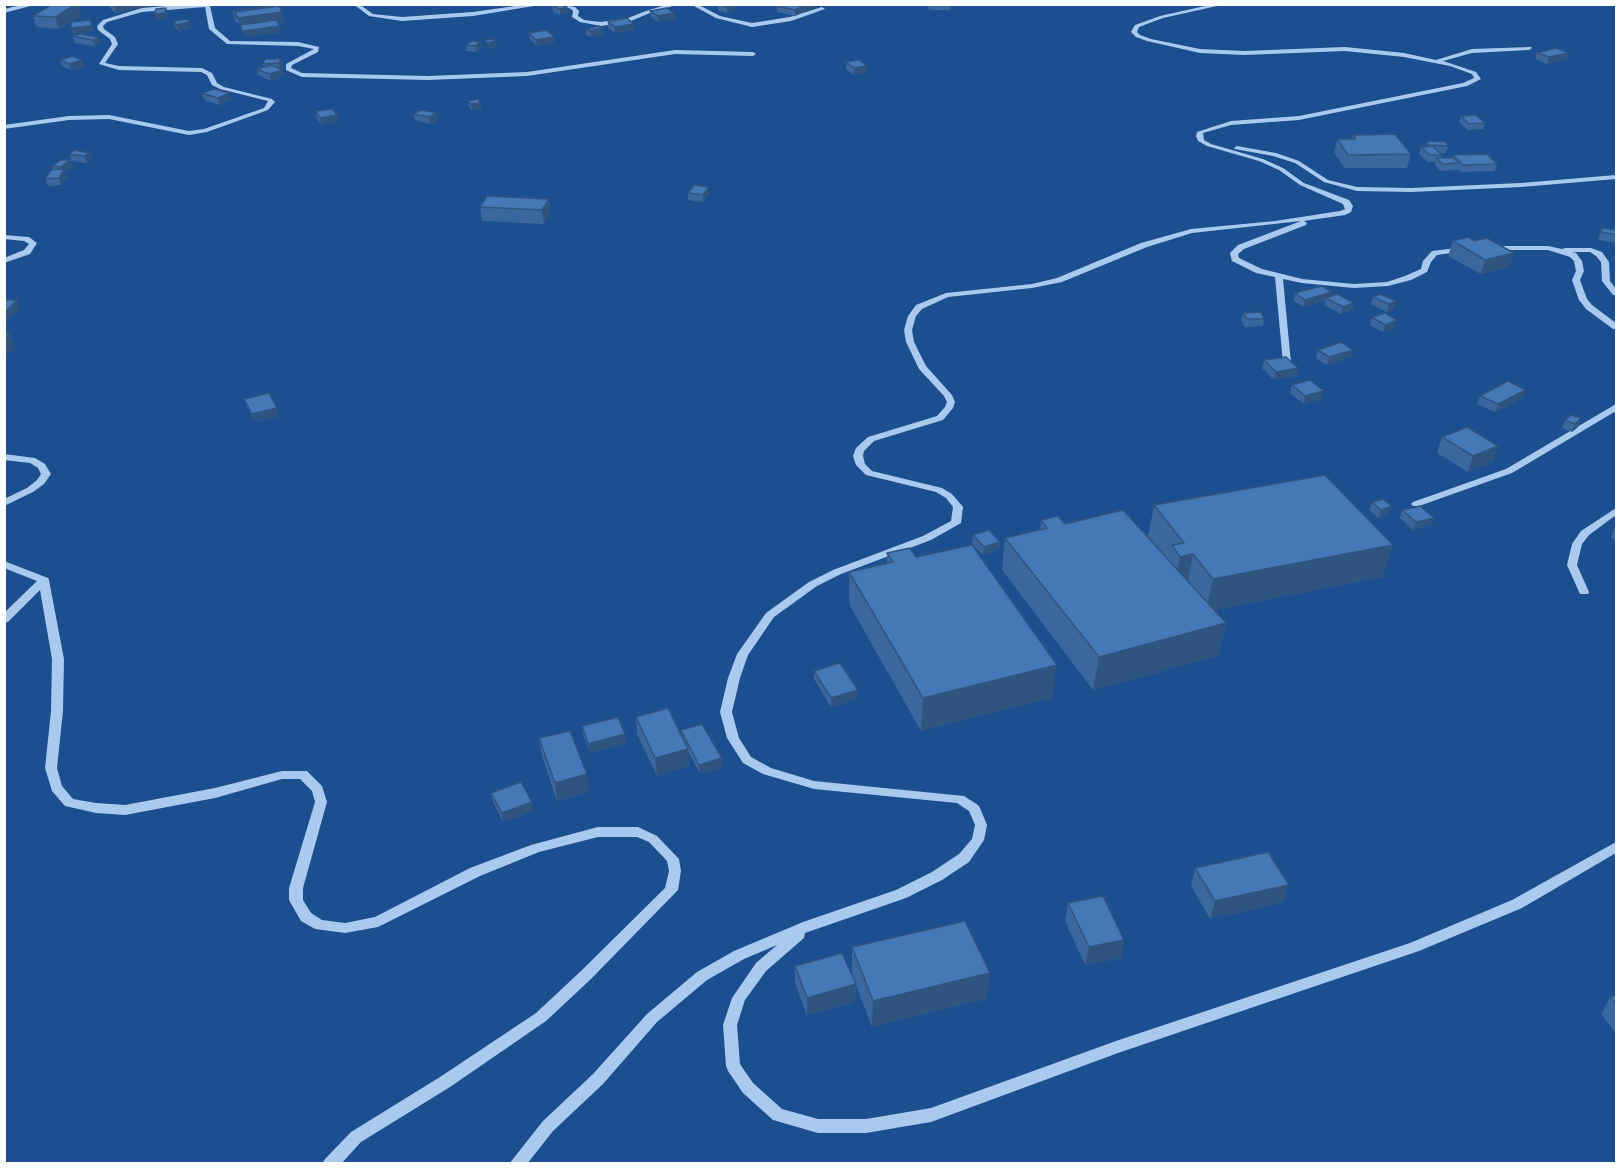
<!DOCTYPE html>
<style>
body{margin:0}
#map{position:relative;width:1621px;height:1168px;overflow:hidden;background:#1b4f8f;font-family:"PT Sans Narrow",sans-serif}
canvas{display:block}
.frame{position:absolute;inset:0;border:6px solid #fff;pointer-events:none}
</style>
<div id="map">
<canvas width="1621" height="1168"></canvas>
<div class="frame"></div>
</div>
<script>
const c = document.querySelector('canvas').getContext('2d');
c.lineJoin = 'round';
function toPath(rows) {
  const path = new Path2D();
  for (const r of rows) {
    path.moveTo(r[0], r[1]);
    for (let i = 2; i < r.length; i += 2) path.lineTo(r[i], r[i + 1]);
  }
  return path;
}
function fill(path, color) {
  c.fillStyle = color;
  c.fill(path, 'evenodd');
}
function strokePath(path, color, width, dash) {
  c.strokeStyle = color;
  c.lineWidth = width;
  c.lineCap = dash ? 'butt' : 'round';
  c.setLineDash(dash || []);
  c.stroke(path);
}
const minor = toPath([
 [26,4,38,4,4,13,4,9,26,4],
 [190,4,218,4,210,6,215,28,230,41,298,42,319,47,318,52,292,65,291,68,302,73,428,76,527,72,675,50,753,52,756,54,753,56,675,54,527,76,428,80,302,77,286,70,286,64,314,49,298,46,227,44,209,29,205,7,142,12,107,22,103,26,104,29,115,37,118,44,105,63,119,66,202,68,212,73,217,83,224,87,272,99,275,102,268,110,207,132,189,135,109,119,69,120,4,129,4,125,69,116,109,115,189,131,204,129,264,108,268,101,220,89,212,85,207,75,201,72,119,70,99,64,112,44,110,39,98,30,97,26,103,20,142,8,190,4],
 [353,4,359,4,373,14,402,17,473,12,529,4,546,4,473,16,402,21,369,16,353,4],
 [558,4,575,7,579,11,578,16,584,20,601,22,628,18,646,11,669,4,679,4,650,13,631,21,601,26,580,22,572,17,573,11,571,9,558,4],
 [690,4,697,4,720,16,752,23,790,17,822,7,825,9,791,21,752,27,716,18,690,4],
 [1214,4,1226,4,1163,18,1139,27,1137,32,1140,35,1151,39,1200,49,1244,51,1345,47,1404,53,1436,60,1472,49,1531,47,1532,48,1529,50,1472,53,1443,61,1476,72,1481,79,1467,86,1299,120,1231,125,1203,133,1204,140,1211,144,1263,159,1283,168,1304,183,1349,200,1353,206,1351,212,1345,215,1304,221,1307,223,1306,225,1244,249,1238,254,1239,258,1262,269,1302,279,1354,284,1387,282,1405,276,1421,269,1423,261,1432,251,1465,247,1469,249,1465,251,1437,255,1431,262,1427,272,1411,280,1388,286,1354,288,1302,283,1283,279,1291,363,1287,366,1283,363,1275,277,1256,273,1232,261,1230,253,1238,245,1301,221,1192,233,1147,247,1062,282,1032,288,948,297,922,309,916,316,912,330,914,342,926,366,952,395,955,402,953,408,943,420,874,441,864,451,863,456,865,464,872,471,942,488,952,494,963,507,961,523,931,540,841,574,817,586,774,617,748,655,740,678,732,712,739,738,751,757,771,768,814,781,964,796,978,805,980,808,987,825,984,840,969,862,942,880,906,898,805,933,804,938,766,971,745,1000,737,1025,740,1064,753,1083,782,1109,818,1119,866,1119,931,1108,1116,1041,1410,943,1512,900,1616,842,1616,853,1522,908,1419,951,1118,1053,931,1122,866,1133,818,1133,773,1120,743,1093,728,1071,726,1066,723,1025,732,998,756,963,777,945,744,959,707,980,657,1022,603,1084,553,1131,527,1164,509,1164,543,1121,593,1074,647,1014,697,972,734,951,803,922,896,890,932,872,959,854,972,839,975,825,969,811,957,803,814,789,763,774,743,763,727,738,720,712,728,678,737,654,766,613,809,582,833,570,923,536,951,521,953,507,946,498,936,492,866,475,856,465,853,456,856,448,868,437,937,416,945,407,947,402,944,396,919,369,906,342,904,330,908,316,916,305,946,293,1032,284,1057,278,1141,243,1191,229,1275,221,1340,211,1345,209,1343,204,1300,185,1279,170,1259,161,1207,146,1198,141,1196,136,1197,132,1231,121,1299,116,1463,83,1474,78,1472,74,1450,66,1404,57,1345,51,1244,55,1200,53,1147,41,1136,37,1131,32,1135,25,1160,16,1214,4],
 [1237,146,1276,153,1299,161,1328,180,1357,187,1411,188,1521,183,1616,175,1616,179,1521,187,1411,192,1357,191,1324,182,1295,163,1273,156,1235,149,1234,148,1237,146],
 [4,235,29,237,37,243,30,254,4,263,4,258,24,250,29,244,24,241,4,239,4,235],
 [1489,246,1548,246,1562,249,1565,248,1591,248,1602,252,1609,262,1610,281,1616,289,1616,295,1613,295,1602,281,1601,262,1596,256,1590,252,1572,252,1576,253,1582,261,1584,271,1580,280,1587,299,1592,305,1616,323,1616,329,1613,329,1586,309,1579,300,1572,280,1576,271,1574,261,1570,257,1548,250,1489,250,1489,246],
 [1616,404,1616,411,1512,473,1419,506,1413,506,1411,504,1413,502,1506,469,1616,404],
 [4,454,35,458,45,464,51,474,44,484,33,492,4,506,4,499,27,488,37,480,41,474,38,468,30,463,4,460,4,454],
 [1616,508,1616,515,1589,535,1582,544,1577,565,1589,592,1588,594,1580,594,1567,565,1572,544,1581,531,1616,508],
 [4,561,48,578,49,580,64,659,63,711,57,768,62,786,73,799,96,803,125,805,215,788,282,771,307,771,322,786,327,802,303,888,303,900,311,913,322,920,345,923,375,917,470,868,531,845,598,827,638,827,657,836,679,859,681,871,678,890,591,979,546,1021,450,1087,361,1142,341,1164,322,1164,325,1159,351,1132,440,1077,536,1013,581,971,665,888,669,871,667,861,649,842,637,837,598,837,539,852,480,876,378,927,345,933,315,929,301,921,289,900,289,888,315,802,312,791,300,779,282,779,215,798,125,815,96,813,65,806,52,791,45,768,51,711,52,659,40,590,8,622,4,623,4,613,37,581,4,568,4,561]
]);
const wall = toPath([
 [78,4,81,16,59,29,36,27,33,16],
 [109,4,151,4,151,6,116,13,109,7],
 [718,4,735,4,735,10,727,13,718,10],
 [813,4,813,8,795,16,777,12,777,6],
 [927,4,951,4,951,10,929,10],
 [552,6,568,13,560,15,553,12],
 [269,7,282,12,285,23,279,24,281,32,245,37,238,22,236,23,232,11],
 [650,11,675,19,658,22,651,17],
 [173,21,192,28,179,31,175,27],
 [608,22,634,30,615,33,608,28],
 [586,29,603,34,591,37,586,35],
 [529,33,554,43,537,46,530,39],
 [73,36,99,37,101,43,95,46,74,43],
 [472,41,482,48,476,52,467,51,466,45],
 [1537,53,1569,53,1567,59,1547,64,1535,59],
 [281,59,283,65,281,69,284,76,271,81,258,75,257,69,264,67,263,64],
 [60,60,84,67,71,70,62,66],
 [846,62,867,66,866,73,854,75,846,69],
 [202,93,231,100,219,105,204,100],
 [468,101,480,103,481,109,472,111,469,107],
 [316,111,337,115,338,122,321,125,317,118],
 [413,114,438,120,430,124,415,120],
 [1461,116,1485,123,1483,129,1468,130,1459,122],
 [1353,135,1411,154,1407,168,1345,168,1334,153,1337,139,1352,139],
 [1427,141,1448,146,1446,153,1440,153,1442,155,1441,158,1452,158,1453,155,1497,164,1495,171,1461,172,1457,168,1457,170,1440,171,1435,165,1435,162,1428,162,1419,154,1421,147,1425,147],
 [90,153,92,159,87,163,71,161,69,154],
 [70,160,73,167,65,172,67,176,61,185,48,186,45,179,53,170,52,166],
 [688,193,709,194,703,202,688,200],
 [549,199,550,213,544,224,482,221,480,207],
 [1602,228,1617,230,1616,243,1598,240],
 [1453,241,1474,241,1514,253,1509,267,1481,274,1448,256],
 [1332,292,1331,296,1354,303,1352,310,1341,314,1324,305,1325,301,1303,307,1294,301,1295,293],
 [1373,297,1396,301,1394,309,1387,312,1371,304],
 [1243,313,1264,319,1263,326,1245,327,1241,320],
 [1372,317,1395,328,1383,332,1370,325],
 [1318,350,1353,350,1351,357,1327,365,1316,358],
 [1264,360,1298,368,1296,376,1274,380,1262,368],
 [1292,385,1322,399,1304,404,1290,393],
 [1480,396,1523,398,1495,412,1477,404],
 [244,399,277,408,279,416,255,422,247,407],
 [1581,418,1578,427,1572,432,1562,428,1565,420],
 [1442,437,1498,446,1493,462,1468,472,1437,453],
 [1372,502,1389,514,1378,518,1369,510],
 [1154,505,1383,577,1214,610,1226,623,1218,656,1093,690,1002,570,1005,538,1040,529,1041,520,1148,537],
 [1402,510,1431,526,1413,530,1400,518],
 [1617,528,1617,541,1611,538,1614,529],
 [973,535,1000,542,999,550,983,555,972,544],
 [887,553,916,557,1052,698,921,731,849,604,849,572,887,564],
 [814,671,857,699,831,707,814,679],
 [636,717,681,735,681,730,722,767,700,774,688,752,689,766,657,776,637,734],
 [582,726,625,734,626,743,590,753,583,735],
 [539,738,589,792,557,801,542,756],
 [491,793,532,802,533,811,503,822,493,802],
 [1195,868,1284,902,1210,919,1191,886],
 [1068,903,1124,940,1121,958,1085,965,1065,921],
 [852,947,990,973,986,999,872,1027,856,985,855,1002,807,1015,795,983,795,966,852,973],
 [1617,995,1617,1034,1601,1014,1610,997]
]);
const shadedWall = toPath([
 [78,4,81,16,59,29,55,17],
 [114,4,151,4,151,6,116,13],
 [735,4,735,10,727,13,727,7],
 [808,4,813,4,813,8,795,16,795,10],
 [567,7,568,13,560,15,560,9],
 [166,8,168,14,166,19,156,20,154,14],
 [282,12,285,23,243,29,240,25,241,30,238,18],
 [674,13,675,19,658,22,658,16],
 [91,20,93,26,93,32,73,34,71,28],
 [190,22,192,28,179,31,177,25],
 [634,24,634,30,615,33,615,27],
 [280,26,281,32,245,37,243,31],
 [602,28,603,34,591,37,590,31],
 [99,37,101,43,95,46,93,40],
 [554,37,554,43,537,46,536,40],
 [496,41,497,47,488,49,487,43],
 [481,42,482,48,476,52,475,46],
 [1569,53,1567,59,1547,64,1549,57],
 [281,59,283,65,280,70,279,63],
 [82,60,84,67,71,70,69,64],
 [867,66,866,73,854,75,854,68],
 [283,70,284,76,271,81,269,74],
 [230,93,231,100,219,105,218,98],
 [480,103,481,109,472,111,471,104],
 [437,113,438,120,430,124,429,117],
 [337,115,338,122,321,125,320,118],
 [90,153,92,159,87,163,85,156],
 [70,160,73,167,65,172,67,176,61,185,59,178,63,172,61,167],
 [709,187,709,194,703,202,703,195],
 [549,199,550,213,544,224,542,210],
 [1514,253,1509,267,1481,274,1485,260],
 [1332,292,1330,299,1326,298,1325,301,1303,307,1305,300],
 [17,300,20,308,6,322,4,318,4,313],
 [1396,301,1394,309,1387,312,1389,304],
 [1354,303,1352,310,1341,314,1343,307],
 [1397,320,1395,328,1383,332,1385,325],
 [10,334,16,349,4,355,4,337],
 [1353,350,1351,357,1327,365,1329,357],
 [1298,368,1296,376,1274,380,1276,372],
 [1526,390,1523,398,1495,412,1498,404],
 [1324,391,1322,399,1304,404,1305,396],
 [277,408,279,416,255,422,252,414],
 [1581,418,1578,427,1572,432,1575,424],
 [1498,446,1493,462,1468,472,1473,456],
 [1392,506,1389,514,1378,518,1381,510],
 [1434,518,1431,526,1413,530,1416,522],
 [1000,542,999,550,983,555,984,547],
 [1393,545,1383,577,1206,612,1213,579],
 [1193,554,1187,587,1174,589,1180,557],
 [1226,623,1218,656,1093,690,1099,657],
 [1057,665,1052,698,921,731,923,698],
 [858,690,857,699,831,707,831,698],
 [625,734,626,743,590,753,588,744],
 [688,749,689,766,657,776,655,758],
 [722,758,722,767,700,774,699,765],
 [587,774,589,792,557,801,555,783],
 [532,802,533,811,503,822,502,813],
 [1289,885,1284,902,1210,919,1215,901],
 [1124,940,1121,958,1085,965,1089,947],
 [990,973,986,999,872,1027,873,1001],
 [856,984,855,1002,807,1015,807,998]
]);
const building = toPath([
 [52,4,77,4,55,17,33,16,52,4],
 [560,4,567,7,560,9,552,6,560,4],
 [720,4,735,4,727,7,720,4],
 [780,4,808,4,795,10,777,6,780,4],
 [269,6,269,7,235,12,236,16,235,17,232,11,269,6],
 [279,6,282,12,238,18,235,12,279,6],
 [166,8,165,13,154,14,156,9,166,8],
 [667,8,674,13,658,16,650,11,667,8],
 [627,18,634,24,615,27,608,22,627,18],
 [187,19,190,22,177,25,173,21,187,19],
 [91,20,91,26,71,28,71,22,91,20],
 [276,20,280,26,243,31,240,25,276,20],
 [598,26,602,28,590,31,586,29,598,26],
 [546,30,554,37,536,40,529,33,546,30],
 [79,34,99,37,93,40,73,36,79,34],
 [493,39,496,41,487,43,484,40,493,39],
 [472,41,481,42,475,46,466,45,472,41],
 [1556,48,1569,53,1549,57,1537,53,1556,48],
 [73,56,82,60,69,64,60,60,73,56],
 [265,59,281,59,279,63,263,64,265,59],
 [859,60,867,66,854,68,846,62,859,60],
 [271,65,283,70,269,74,257,69,271,65],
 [214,89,230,93,218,98,202,93,214,89],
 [478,99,480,103,471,104,468,101,478,99],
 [332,109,337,115,320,118,316,111,332,109],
 [421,110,437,113,429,117,413,114,421,110],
 [1476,115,1485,123,1469,124,1461,116,1476,115],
 [1395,134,1411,154,1348,155,1337,139,1356,139,1353,135,1395,134],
 [1427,141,1446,142,1448,146,1428,145,1427,141],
 [1433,146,1442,155,1430,155,1421,147,1433,146],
 [74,150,90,153,85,156,69,154,74,150],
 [1487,154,1497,164,1463,165,1453,155,1487,154],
 [1436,158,1453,158,1459,163,1442,164,1436,158],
 [61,160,70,160,61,167,52,166,61,160],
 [64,169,59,178,45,179,51,170,64,169],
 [694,185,709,187,703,195,688,193,694,185],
 [487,196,549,199,542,210,480,207,487,196],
 [1602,228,1617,230,1617,235,1601,232,1602,228],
 [1468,237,1474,241,1487,238,1514,253,1485,260,1453,241,1468,237],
 [1322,286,1332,292,1305,300,1295,293,1322,286],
 [1337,294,1354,303,1343,307,1326,298,1337,294],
 [1380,294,1396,301,1389,304,1373,297,1380,294],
 [4,300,17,300,4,313,4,300],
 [1261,312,1264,319,1247,319,1243,313,1261,312],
 [1385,313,1397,320,1385,325,1372,317,1385,313],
 [4,332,10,334,4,337,4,332],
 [1341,342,1353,350,1329,357,1318,350,1341,342],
 [1286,357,1298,368,1276,372,1264,360,1286,357],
 [1310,380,1324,391,1305,396,1292,385,1310,380],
 [1508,381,1526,390,1498,404,1480,396,1508,381],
 [269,393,277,408,252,414,244,399,269,393],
 [1571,415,1581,418,1575,424,1565,420,1571,415],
 [1467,427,1498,446,1473,456,1442,437,1467,427],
 [1325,475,1393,545,1213,579,1193,554,1180,557,1172,545,1184,543,1154,505,1325,475],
 [1383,499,1392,506,1381,510,1372,502,1383,499],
 [1420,506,1434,518,1416,522,1402,510,1420,506],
 [1123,510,1226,623,1099,657,1005,538,1047,528,1041,520,1058,516,1065,524,1123,510],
 [989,530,1000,542,984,547,973,535,989,530],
 [972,545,1057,665,923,698,849,572,893,562,887,553,910,548,916,557,972,545],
 [840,663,858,690,831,698,814,671,840,663],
 [668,708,688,749,655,758,636,717,668,708],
 [618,717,625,734,588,744,582,726,618,717],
 [702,724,722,758,699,765,681,730,702,724],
 [570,731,587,774,555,783,539,738,570,731],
 [521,782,532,802,502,813,491,793,521,782],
 [1268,852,1289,885,1215,901,1195,868,1268,852],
 [1103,896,1124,940,1089,947,1068,903,1103,896],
 [965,921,990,973,873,1001,852,947,965,921],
 [842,953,856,984,807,998,795,966,842,953],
 [1617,995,1617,1004,1610,997,1617,995]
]);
fill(minor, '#a9c9ee');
fill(wall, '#3a679d');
fill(shadedWall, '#305480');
fill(building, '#4478b7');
strokePath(building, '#305480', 1.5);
</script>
